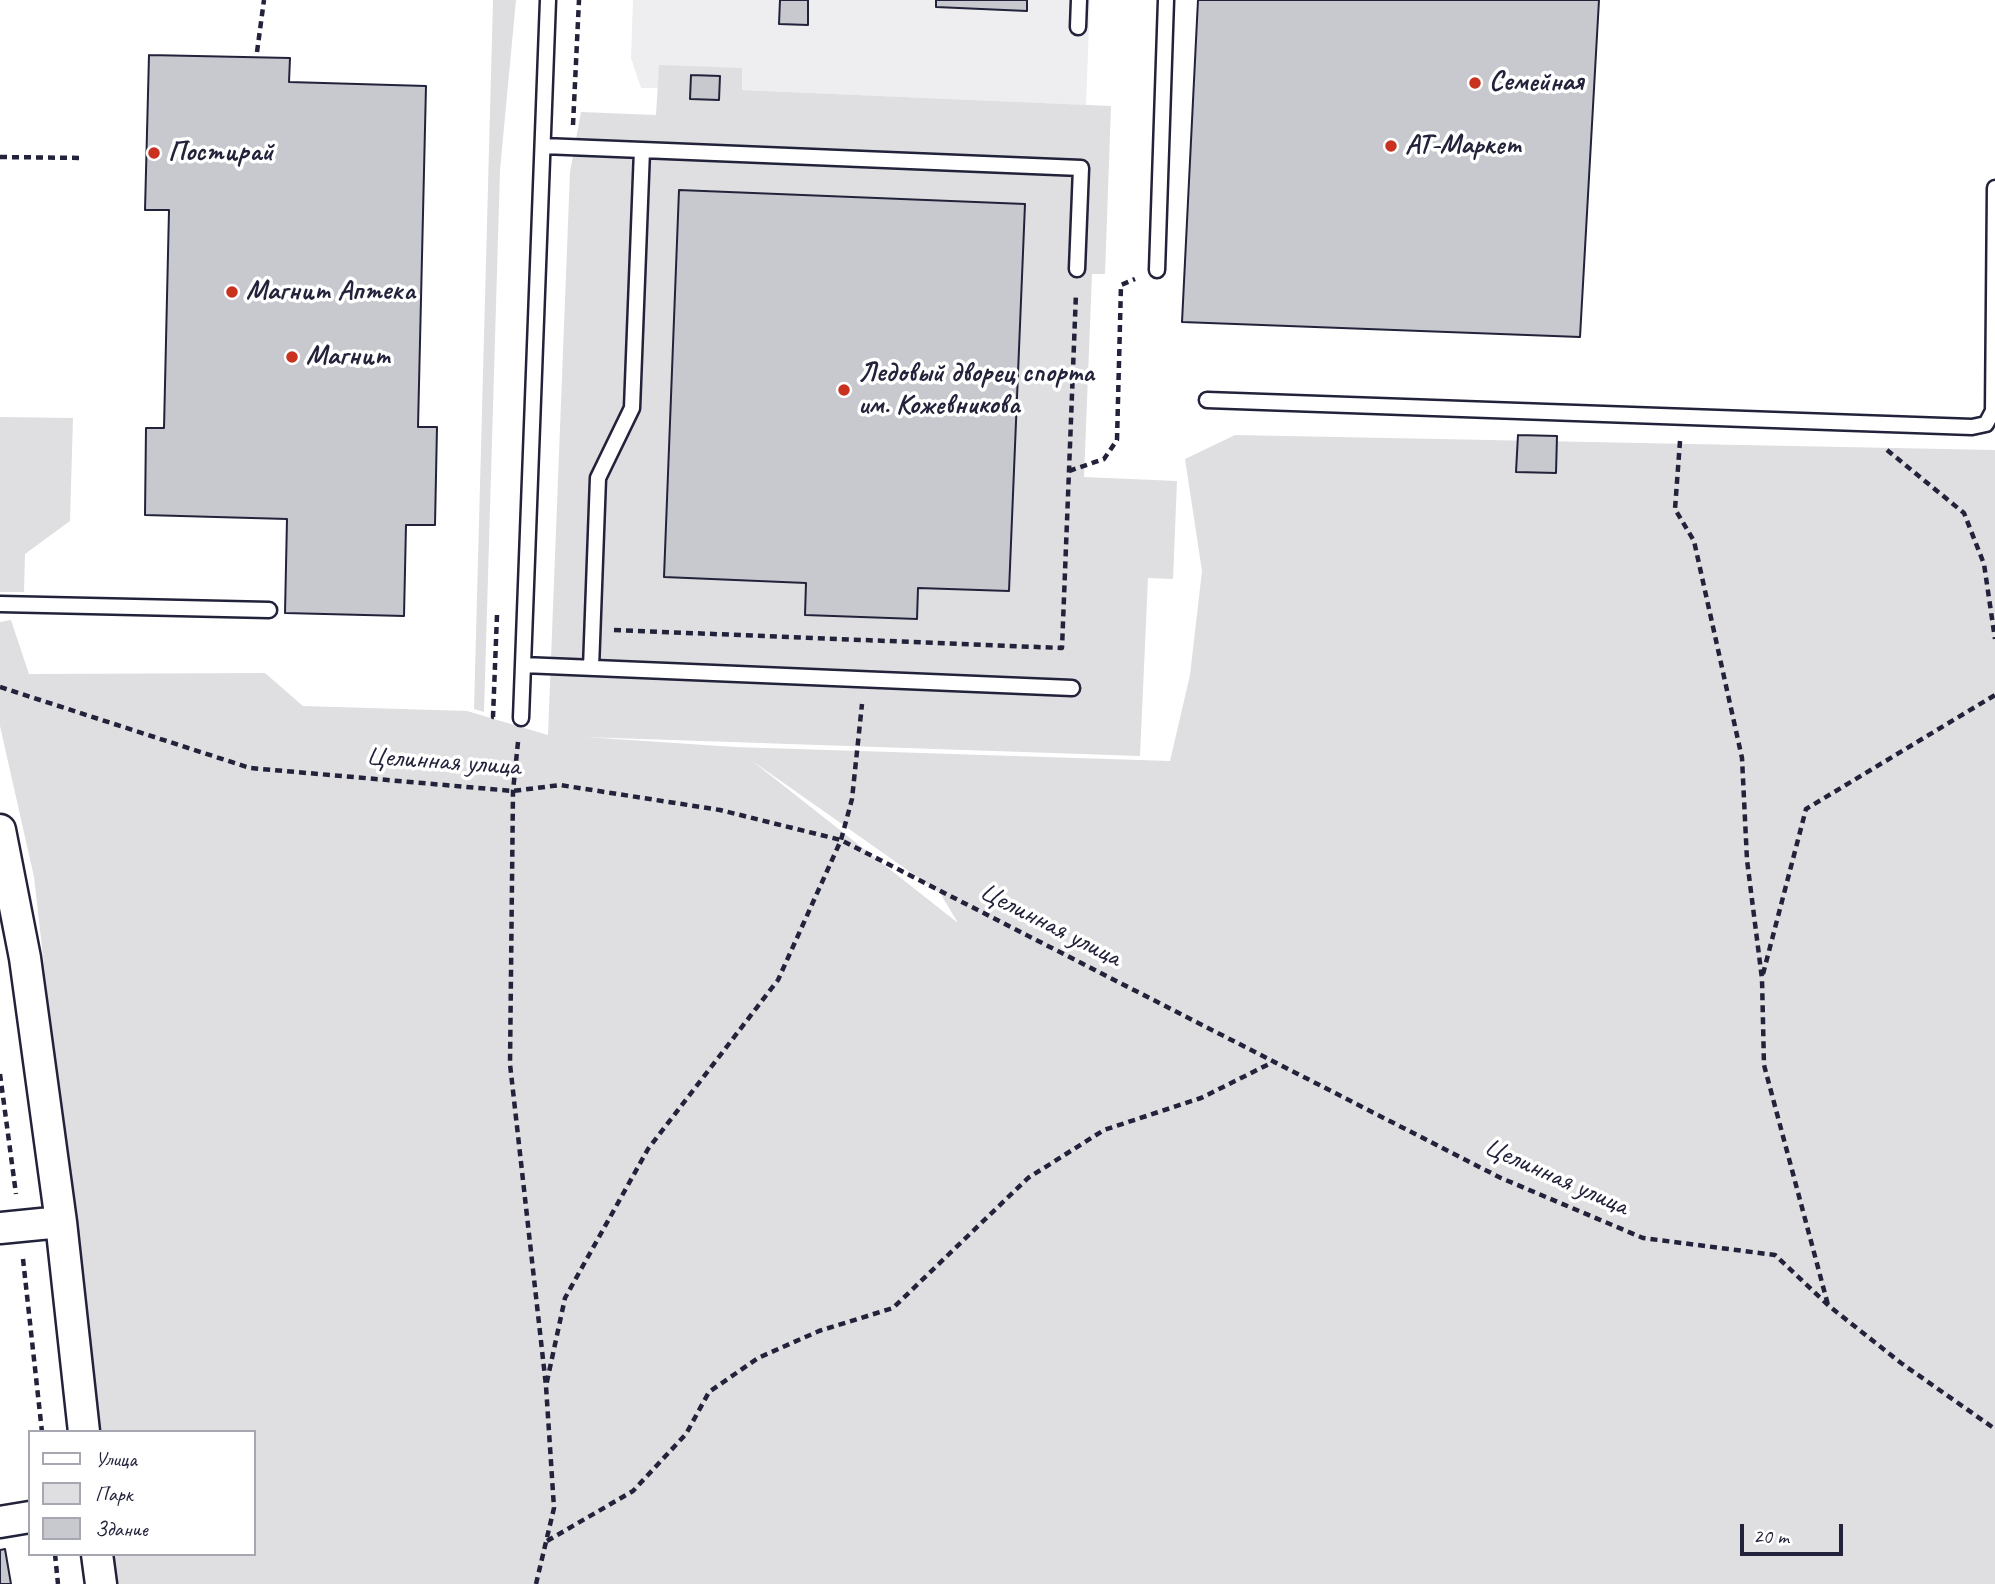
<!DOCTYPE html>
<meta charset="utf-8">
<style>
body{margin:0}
#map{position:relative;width:1995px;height:1584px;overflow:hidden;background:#fff;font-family:Caveat,sans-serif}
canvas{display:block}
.legend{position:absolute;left:28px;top:1430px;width:228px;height:126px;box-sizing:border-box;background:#fff;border:2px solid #a7a7b1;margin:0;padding:9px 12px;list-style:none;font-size:21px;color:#22223b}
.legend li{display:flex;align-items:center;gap:14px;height:35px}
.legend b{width:35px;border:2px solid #a7a7b1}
.scale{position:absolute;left:1740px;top:1524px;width:103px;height:32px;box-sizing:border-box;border:4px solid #22223b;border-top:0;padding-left:9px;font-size:21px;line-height:24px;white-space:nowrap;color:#22223b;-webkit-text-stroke:5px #fff;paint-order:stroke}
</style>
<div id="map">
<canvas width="1995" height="1584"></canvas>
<ul class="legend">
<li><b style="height:9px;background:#fff"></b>Улица</li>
<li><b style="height:19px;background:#dfdfe2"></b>Парк</li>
<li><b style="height:19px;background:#c8c8cf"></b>Здание</li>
</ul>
<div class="scale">20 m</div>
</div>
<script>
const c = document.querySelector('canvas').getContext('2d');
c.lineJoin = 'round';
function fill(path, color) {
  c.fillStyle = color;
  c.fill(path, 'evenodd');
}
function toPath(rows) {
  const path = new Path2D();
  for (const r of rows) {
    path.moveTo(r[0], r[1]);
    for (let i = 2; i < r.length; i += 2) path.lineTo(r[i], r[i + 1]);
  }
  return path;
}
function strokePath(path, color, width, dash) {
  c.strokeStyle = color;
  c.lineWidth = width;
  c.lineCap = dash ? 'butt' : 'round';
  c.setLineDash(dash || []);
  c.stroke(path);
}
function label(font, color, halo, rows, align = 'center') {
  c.font = font + ' Caveat,sans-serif';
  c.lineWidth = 7;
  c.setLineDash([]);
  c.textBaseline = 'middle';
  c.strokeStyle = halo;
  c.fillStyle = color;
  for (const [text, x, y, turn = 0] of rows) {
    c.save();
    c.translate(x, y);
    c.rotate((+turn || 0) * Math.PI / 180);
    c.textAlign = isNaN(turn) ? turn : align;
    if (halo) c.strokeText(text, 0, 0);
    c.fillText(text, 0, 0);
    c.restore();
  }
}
const built = toPath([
 [633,0,1090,0,1086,105,742,90,742,68,658,88,641,88,631,58]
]);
const green = toPath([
 [493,0,516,0,500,170,484,712,474,709],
 [659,65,742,68,742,90,1111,106,1105,274,1092,274,1084,477,1177,481,1173,579,1148,578,1140,756,585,737,735,747,1170,761,1190,675,1202,571,1185,459,1235,435,1995,450,1995,1584,115,1584,111,1554,254,1554,254,1432,97,1432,34,877,0,726,0,622,11,620,29,674,265,673,303,706,467,711,548,735,570,172,581,112,656,115],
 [751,760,940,893,958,923],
 [0,417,73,418,70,521,25,554,24,592,0,592]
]);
const building = toPath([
 [780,0,808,0,808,25,779,24,780,0],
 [936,0,1027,0,1027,11,936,7,936,0],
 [1198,0,1599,0,1580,337,1182,322,1198,0],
 [149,55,290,58,289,82,426,86,418,427,437,427,435,525,406,525,404,616,285,613,287,519,145,515,146,428,164,428,169,210,145,210,149,55],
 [691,75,720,76,719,100,690,99,691,75],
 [679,190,1025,204,1009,591,918,588,917,619,805,615,806,583,664,577,679,190],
 [1518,435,1557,436,1556,473,1516,472,1518,435],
 [5,1549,11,1584,0,1584,0,1550,5,1549]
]);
const path = toPath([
 [257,52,264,0],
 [573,125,579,0],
 [0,157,84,158],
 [1680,441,1675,509,1694,541,1742,758,1747,860,1762,979,1764,1065,1828,1305],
 [1887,450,1964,513,1984,564,1995,639],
 [1069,471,1104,459,1117,440,1121,285,1135,279],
 [497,615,493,717,497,717],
 [614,630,1062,648,1076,293],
 [0,687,250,768,513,791,560,785,720,810,841,840,1501,1178,1643,1238,1775,1255,1829,1306,1901,1363,1995,1429],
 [518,742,513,791,510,1064,546,1386],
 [1763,974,1806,809,1995,695],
 [0,1074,16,1194],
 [23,1259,42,1432],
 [547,1541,633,1491,686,1434,709,1392,758,1358,819,1331,893,1308,1028,1178,1104,1130,1201,1098,1273,1062],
 [55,1554,58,1584],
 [536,1584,554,1508,546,1386,565,1298,648,1149,778,980,841,840,852,799,862,704]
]);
const service = toPath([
 [1078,27,1079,0],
 [543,146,642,150,632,408,598,478,591,668],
 [642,150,1081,168,1077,269],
 [1157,270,1166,0],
 [1207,400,1972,427,1986,424,1993,411,1995,188],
 [0,604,269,610],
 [523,665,1072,688],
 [521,718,548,0]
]);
const minor = toPath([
 [0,830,25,958,61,1222,84,1432],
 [0,1228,61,1222],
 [0,1522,30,1517],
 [97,1554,101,1584]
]);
const markers = [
 [1475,83,7,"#c8321e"],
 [1391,146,7,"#c8321e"],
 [154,153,7,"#c8321e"],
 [232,292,7,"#c8321e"],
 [292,357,7,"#c8321e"],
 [844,390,7,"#c8321e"]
];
const poiNames = [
 ["Семейная",1489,83],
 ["АТ-Маркет",1405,146],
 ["Постирай",168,153],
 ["Магнит Аптека",246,292],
 ["Магнит",306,357],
 ["Ледовый дворец спорта",858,374],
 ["им. Кожевникова",858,406]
];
const streetNames = [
 ["Целинная улица",443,762,4],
 ["Целинная улица",1050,925,27],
 ["Целинная улица",1556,1177,24]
];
fill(built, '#eeeef1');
fill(green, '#dfdfe2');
fill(building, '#c8c8cf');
strokePath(building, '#22223b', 2);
strokePath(service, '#22223b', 19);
strokePath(minor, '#22223b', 35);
strokePath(path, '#22223b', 4.5, [7, 5]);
strokePath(service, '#fff', 14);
strokePath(minor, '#fff', 30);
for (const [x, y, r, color] of markers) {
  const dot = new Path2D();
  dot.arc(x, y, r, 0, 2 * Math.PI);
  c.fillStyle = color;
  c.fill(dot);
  strokePath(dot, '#fff', 2.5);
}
label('bold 28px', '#22223b', '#fff', poiNames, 'left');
label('28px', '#22223b', '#fff', streetNames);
</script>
